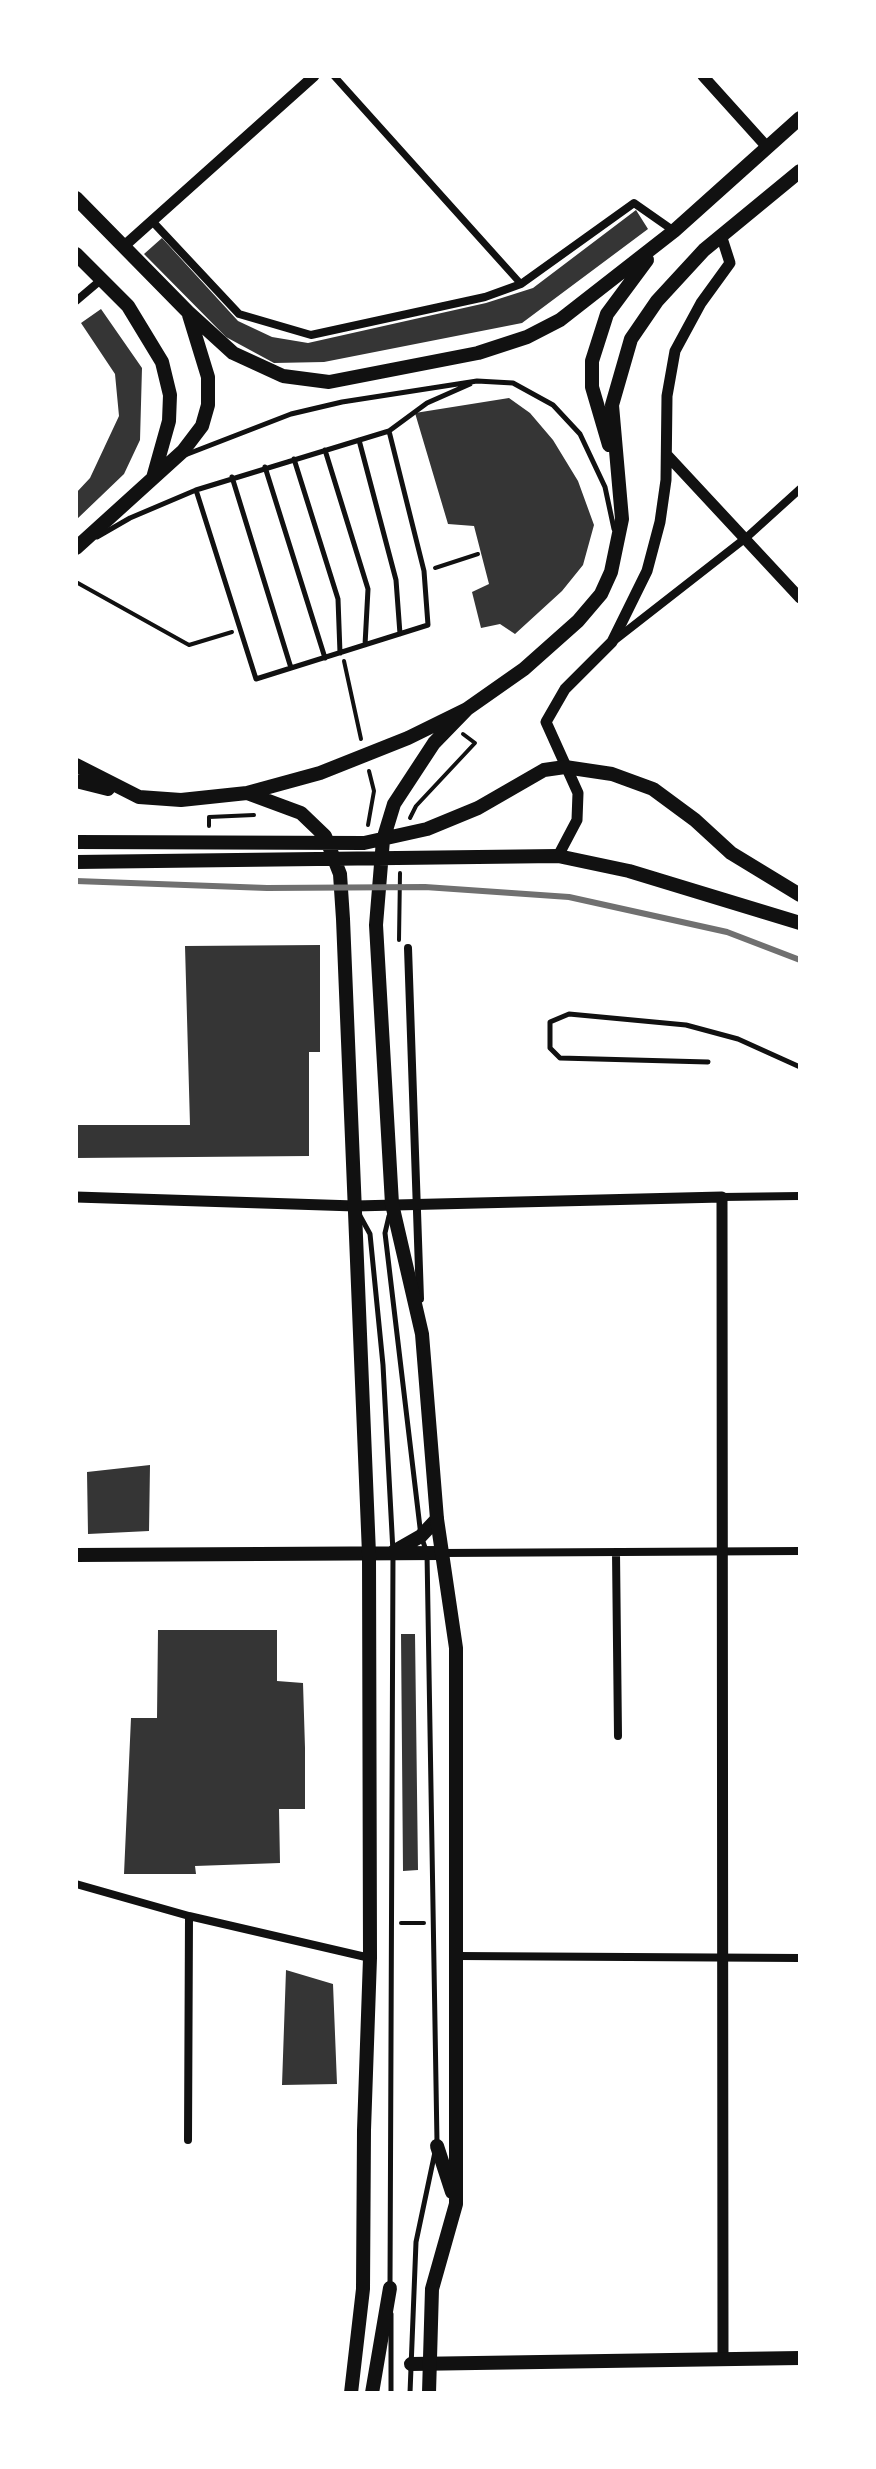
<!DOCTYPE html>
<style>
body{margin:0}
#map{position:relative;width:876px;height:2469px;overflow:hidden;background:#fff;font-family:Quicksand,sans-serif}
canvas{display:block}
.frame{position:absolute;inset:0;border:78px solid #fff;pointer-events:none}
</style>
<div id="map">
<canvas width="876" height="2469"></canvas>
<div class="frame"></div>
</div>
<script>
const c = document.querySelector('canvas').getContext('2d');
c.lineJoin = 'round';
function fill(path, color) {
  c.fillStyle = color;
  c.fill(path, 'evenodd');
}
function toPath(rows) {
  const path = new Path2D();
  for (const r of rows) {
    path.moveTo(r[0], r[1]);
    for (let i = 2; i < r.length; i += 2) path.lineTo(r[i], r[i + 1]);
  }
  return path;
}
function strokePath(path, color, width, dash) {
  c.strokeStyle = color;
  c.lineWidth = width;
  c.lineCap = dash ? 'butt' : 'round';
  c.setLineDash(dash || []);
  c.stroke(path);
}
const building = toPath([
 [636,210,648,229,522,323,324,362,274,363,226,337,144,254,162,238,238,321,272,337,308,343,486,303,533,288],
 [101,309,142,368,140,440,124,474,76,520,76,493,90,478,119,416,115,374,81,323],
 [509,398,530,413,553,440,578,481,594,525,583,565,562,591,515,634,500,624,481,628,472,592,489,584,474,526,448,524,415,413],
 [320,945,320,1052,309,1052,309,1156,76,1158,76,1125,190,1125,185,946],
 [150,1465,149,1531,88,1534,87,1472],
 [158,1630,277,1630,277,1681,303,1683,305,1748,305,1809,279,1809,280,1863,195,1866,196,1874,124,1874,131,1718,157,1718],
 [401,1634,415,1634,418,1870,403,1871],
 [286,1970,333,1984,337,2084,282,2085]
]);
const path = toPath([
 [435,568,478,554],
 [76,582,189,645,232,632],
 [344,661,361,739],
 [410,818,416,806,475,743,463,734],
 [368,825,374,791,369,771],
 [209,826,209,817,254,815],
 [399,940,400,873],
 [401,1923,424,1923]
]);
const service = toPath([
 [359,440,396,580,400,634],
 [325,450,368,589,365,645],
 [185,455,291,414,342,402,477,381,513,383,553,405,580,434,605,487,614,529],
 [294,459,338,599,340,653],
 [265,467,325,658],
 [232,477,291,668],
 [196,490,256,679,428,625,424,571,389,431],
 [97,537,130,518,196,490,389,431,427,403,470,384],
 [708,1062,560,1058,550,1048,550,1022,569,1014,686,1025,738,1039,800,1067],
 [359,1214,370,1234,383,1365,393,1552,390,2284],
 [389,1216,385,1233,421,1536,427,1553,437,2142],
 [391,2393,391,2314],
 [410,2393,416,2242,435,2152]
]);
const pedestrian = toPath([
 [334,76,521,284]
]);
const minor = toPath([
 [152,221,239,314,311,335,485,297,521,284,634,203,674,231],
 [76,301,102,279],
 [615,640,747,537,800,489],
 [408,948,420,1299],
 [722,1197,800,1196],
 [616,1552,618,1736],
 [442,1553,800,1551],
 [76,1884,189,1916,370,1958],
 [458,1956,800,1958],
 [188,2140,189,1916]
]);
const tertiary = toPath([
 [703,76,767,147],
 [123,247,314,76],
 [667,455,800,598],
 [558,856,577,820,578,793,546,722,565,689,612,642,647,571,660,522,666,480,667,396,675,351,701,303,730,263,721,235],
 [76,1197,355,1206,722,1197,723,2359]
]);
const secondary = toPath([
 [393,1552,421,1536,437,1519],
 [76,1555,442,1553],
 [411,2364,800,2358]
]);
const primary = toPath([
 [76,198,188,312,233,353,283,376,329,382,478,353,527,337,560,320,674,231,800,118],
 [76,254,128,306,162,362,170,395,169,421,153,478],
 [609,445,592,387,592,361,607,314,647,260],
 [76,548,183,451,202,426,208,405,208,377,189,315],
 [76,765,139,797,181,800,247,793,320,773,408,738,467,709,524,669,578,621,601,594,611,572,622,519,612,405,631,339,657,301,704,250,800,171],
 [76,781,108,789],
 [247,793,301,813,325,836,340,874,343,919,369,1554,370,1958,364,2130,363,2289,351,2393],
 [76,842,364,843,427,829,478,808,544,770,565,767,612,774,653,789,695,820,731,853,800,895],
 [76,862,558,856,629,871,800,923],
 [437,2146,452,2192],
 [372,2393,390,2288],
 [429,2393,432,2289,456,2204,456,1648,437,1519,422,1334,392,1204,376,925,383,840,394,804,434,743,467,709]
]);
const rail = toPath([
 [76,881,267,888,425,887,569,897,727,932,800,960]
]);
fill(building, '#353535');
strokePath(path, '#111', 4);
strokePath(service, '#111', 5);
strokePath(pedestrian, '#111', 7);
strokePath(minor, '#111', 8);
strokePath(tertiary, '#111', 11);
strokePath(secondary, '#111', 14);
strokePath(primary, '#111', 14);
strokePath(rail, '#707070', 6);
</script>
